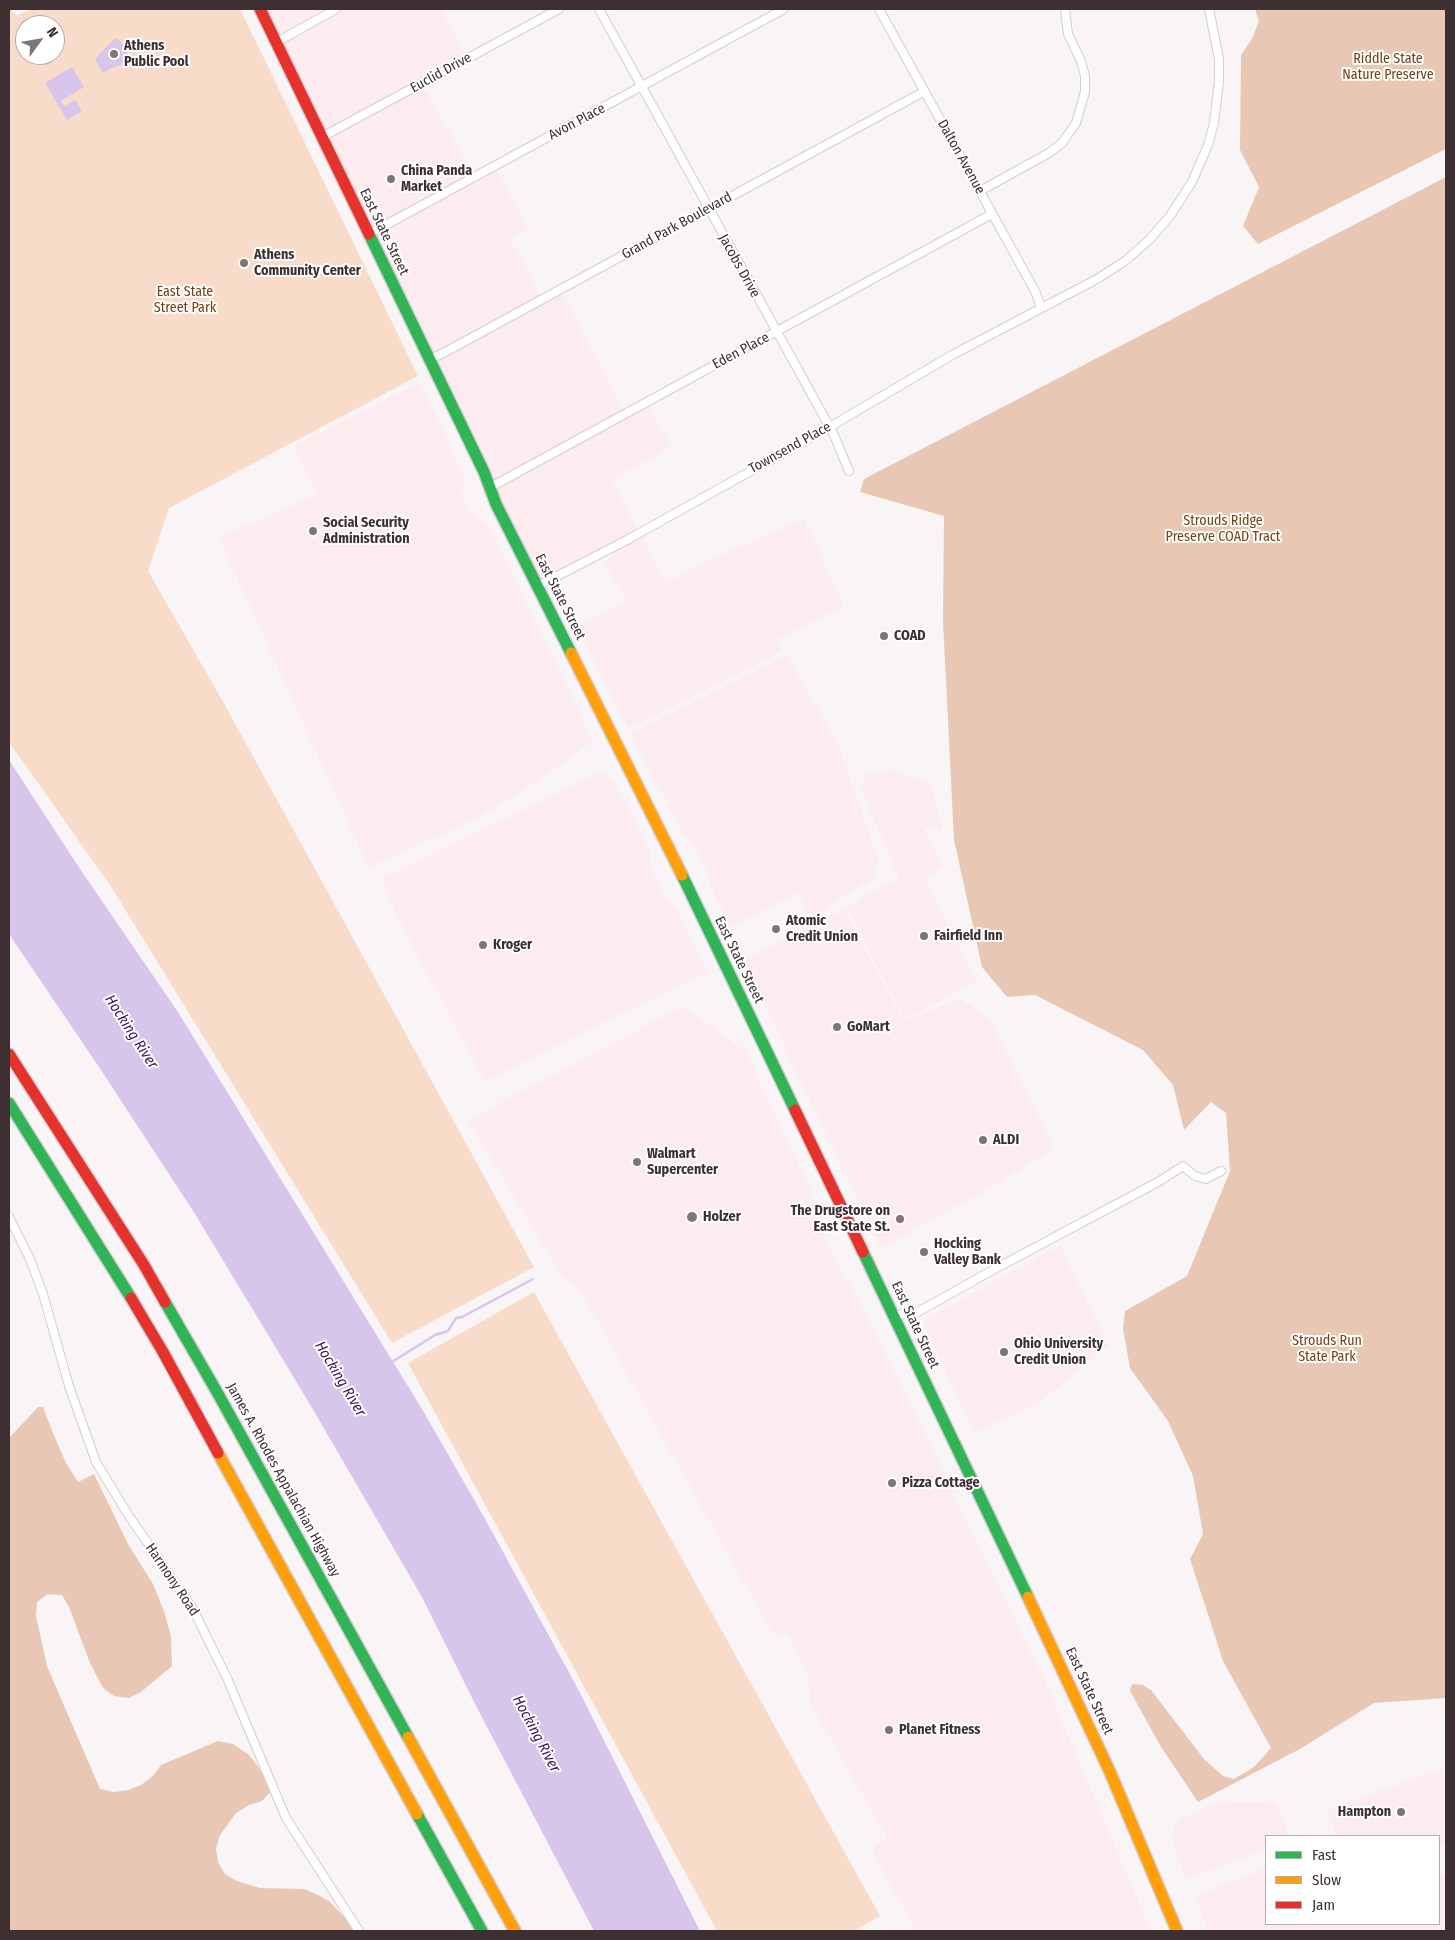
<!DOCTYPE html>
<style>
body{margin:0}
#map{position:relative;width:1455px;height:1940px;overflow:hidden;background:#f9f5f6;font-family:"Fira Sans Condensed",sans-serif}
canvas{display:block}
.frame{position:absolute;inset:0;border:10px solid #3e2f33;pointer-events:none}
.legend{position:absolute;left:1265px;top:1835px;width:175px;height:90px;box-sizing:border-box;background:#fff;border:1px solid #b2acad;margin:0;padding:6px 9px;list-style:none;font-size:15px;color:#3e2f33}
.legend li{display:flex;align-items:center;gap:10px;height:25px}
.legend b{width:25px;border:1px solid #b2acad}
.north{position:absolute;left:15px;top:15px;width:50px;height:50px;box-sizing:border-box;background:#fff;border:1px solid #b2acad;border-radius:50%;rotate:58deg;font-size:14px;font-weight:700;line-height:20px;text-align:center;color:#3e2f33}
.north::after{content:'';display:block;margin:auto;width:18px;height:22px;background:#7f7477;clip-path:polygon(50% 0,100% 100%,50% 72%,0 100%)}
</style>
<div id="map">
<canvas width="1455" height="1940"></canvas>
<div class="frame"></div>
<ul class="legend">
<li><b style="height:6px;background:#30b455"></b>Fast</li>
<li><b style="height:6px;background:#ff9f0a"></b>Slow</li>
<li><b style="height:6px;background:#e5322d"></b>Jam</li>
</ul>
<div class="north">N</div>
</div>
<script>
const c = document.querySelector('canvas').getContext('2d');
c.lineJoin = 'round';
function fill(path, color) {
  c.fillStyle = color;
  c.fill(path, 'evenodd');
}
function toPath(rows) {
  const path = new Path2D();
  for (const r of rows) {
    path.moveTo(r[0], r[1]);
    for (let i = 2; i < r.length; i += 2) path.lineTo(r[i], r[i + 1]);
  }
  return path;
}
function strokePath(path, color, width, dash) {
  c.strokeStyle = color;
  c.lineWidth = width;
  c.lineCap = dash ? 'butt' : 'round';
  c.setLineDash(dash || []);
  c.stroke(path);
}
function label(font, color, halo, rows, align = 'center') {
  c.font = font + ' "Fira Sans Condensed",sans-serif';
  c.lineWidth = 4;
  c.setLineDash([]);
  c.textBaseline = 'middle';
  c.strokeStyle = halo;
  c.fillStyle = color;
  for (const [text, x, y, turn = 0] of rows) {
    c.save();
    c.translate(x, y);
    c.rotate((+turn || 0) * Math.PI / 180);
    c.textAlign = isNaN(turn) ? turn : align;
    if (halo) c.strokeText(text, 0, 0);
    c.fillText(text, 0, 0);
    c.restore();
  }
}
const built = toPath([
 [260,9,441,9,468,58,422,84,477,182,497,170,528,228,510,239,542,299,560,290,626,414,647,403,671,447,612,480,640,533,538,586],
 [419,383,466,479,460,493,471,514,489,525,593,741,548,774,481,816,369,868,219,538,317,494,294,446],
 [804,519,844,606,779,639,780,652,628,728,576,626,626,601,605,561,642,535,665,583,706,561],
 [787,655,839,747,879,862,872,879,838,900,813,921,799,893,730,928,709,881,709,874,694,842,684,837,631,733],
 [605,770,620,793,651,854,648,864,663,895,676,907,708,972,485,1081,397,916,382,878],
 [891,770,931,783,943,830,923,827,943,868,925,878,977,982,904,1019,847,906,899,878,860,787,866,774],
 [844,909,903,1021,961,999,989,1019,1054,1149,998,1183,881,1248,743,960],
 [684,1006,745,1051,812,1194,815,1219,883,1349,1044,1679,1151,1931,916,1931,872,1850,887,1837,811,1704,807,1673,786,1633,773,1634,581,1291,561,1275,468,1120],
 [1060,1245,1108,1346,1039,1403,974,1433,923,1321],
 [1446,1768,1446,1843,1439,1846,1439,1836,1337,1836,1327,1809],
 [1275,1801,1290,1836,1266,1836,1266,1849,1185,1879,1171,1835,1178,1819,1218,1803],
 [1266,1868,1266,1924,1439,1924,1439,1875,1446,1873,1446,1931,1208,1931,1195,1896]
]);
const green = toPath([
 [9,9,11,9,16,16,31,9,240,9,418,376,169,508,148,571,222,700,534,1267,392,1343,110,885,9,742],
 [25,25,55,25,55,55,25,55],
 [534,1292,880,1916,854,1931,717,1931,408,1363]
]);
const forest = toPath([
 [1255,9,1446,9,1446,149,1258,244,1243,226,1259,187,1240,150,1241,55,1252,39,1259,21],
 [1446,177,1446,1698,1374,1703,1300,1749,1198,1802,1161,1747,1130,1691,1132,1684,1143,1685,1151,1690,1204,1759,1223,1776,1234,1779,1254,1767,1271,1748,1223,1661,1190,1559,1203,1534,1193,1476,1168,1421,1130,1368,1123,1329,1125,1311,1187,1276,1230,1171,1226,1113,1211,1102,1184,1130,1173,1085,1143,1050,1035,995,1007,997,982,967,954,840,943,621,944,516,860,492,864,479],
 [38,1407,43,1407,53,1433,66,1463,78,1482,94,1474,128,1544,153,1584,164,1611,171,1636,172,1666,141,1692,129,1698,114,1696,103,1688,90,1663,69,1607,62,1595,48,1594,37,1602,36,1616,47,1666,100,1789,114,1792,128,1790,141,1785,153,1776,161,1765,218,1741,233,1744,248,1754,257,1765,272,1790,262,1801,249,1805,236,1813,220,1835,216,1849,218,1862,225,1874,237,1881,260,1888,304,1889,318,1895,329,1901,349,1922,354,1931,9,1931,9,1438]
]);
const water = toPath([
 [115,38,121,42,126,50,130,63,111,68,103,73,95,59],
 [72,67,84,87,61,101,64,106,75,100,82,111,67,120,45,83],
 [9,760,80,869,178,1012,422,1409,484,1517,578,1689,700,1931,594,1931,474,1702,422,1597,308,1401,195,1214,101,1070,9,934]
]);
const stream = toPath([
 [392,1362,435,1335,448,1331,456,1318,462,1317,533,1279]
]);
const street = toPath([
 [599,9,834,435,849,471],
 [879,9,1035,291,1041,307],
 [277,42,336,9],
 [322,137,559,9],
 [980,191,1049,153,1062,143,1076,123,1085,92,1085,76,1081,61,1068,34,1065,9],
 [369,234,784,9],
 [429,360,449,350,925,91],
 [489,488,992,214],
 [538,586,627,540,828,428,952,355,1097,279,1125,261,1149,240,1170,216,1192,182,1208,145,1214,123,1219,81,1219,59,1209,9],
 [9,1217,30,1259,43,1294,69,1386,96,1462,127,1513,193,1609,227,1678,286,1818,359,1931],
 [894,1315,916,1313,991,1271,1158,1182,1183,1166,1195,1176,1206,1179,1221,1171]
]);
const fast = toPath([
 [369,234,484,472,496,504,571,653],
 [682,875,795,1110],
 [9,1103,131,1298],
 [863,1252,1028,1597],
 [165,1302,217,1392,408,1737],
 [417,1814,482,1931]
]);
const slow = toPath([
 [571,653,682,875],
 [218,1453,417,1814],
 [1028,1597,1110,1772,1177,1931],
 [408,1737,515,1931]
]);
const jam = toPath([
 [260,9,369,234],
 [9,1054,144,1265,165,1302],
 [795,1110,863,1252],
 [131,1298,163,1352,218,1453]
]);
const markers = [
 [114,54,5,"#7f7477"],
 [391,179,5,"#7f7477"],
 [244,263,5,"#7f7477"],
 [313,531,5,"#7f7477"],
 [884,636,5,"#7f7477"],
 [776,929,5,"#7f7477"],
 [924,936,5,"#7f7477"],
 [483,945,5,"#7f7477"],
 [837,1027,5,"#7f7477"],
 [983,1140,5,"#7f7477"],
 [637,1162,5,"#7f7477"],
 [692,1217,6,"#7f7477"],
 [900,1219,5,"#7f7477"],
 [924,1252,5,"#7f7477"],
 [1004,1352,5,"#7f7477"],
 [892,1483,5,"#7f7477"],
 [889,1730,5,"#7f7477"],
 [1401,1812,5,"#7f7477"]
];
const poiNames = [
 ["Athens",124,46],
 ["Public Pool",124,62],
 ["China Panda",401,171],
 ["Market",401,187],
 ["Athens",254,255],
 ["Community Center",254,271],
 ["Social Security",323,523],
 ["Administration",323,539],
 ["COAD",894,636],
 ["Atomic",786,921],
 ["Credit Union",786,937],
 ["Fairfield Inn",934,936],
 ["Kroger",493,945],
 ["GoMart",847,1027],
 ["ALDI",993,1140],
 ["Walmart",647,1154],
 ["Supercenter",647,1170],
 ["The Drugstore on",890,1211,"right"],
 ["East State St.",890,1227,"right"],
 ["Holzer",703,1217],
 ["Hocking",934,1244],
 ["Valley Bank",934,1260],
 ["Ohio University",1014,1344],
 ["Credit Union",1014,1360],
 ["Pizza Cottage",902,1483],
 ["Planet Fitness",899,1730],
 ["Hampton",1391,1812,"right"]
];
const parkNames = [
 ["Riddle State",1388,59],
 ["Nature Preserve",1388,75],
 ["East State",185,292],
 ["Street Park",185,308],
 ["Strouds Ridge",1223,521],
 ["Preserve COAD Tract",1223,537],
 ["Strouds Run",1327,1341],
 ["State Park",1327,1357]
];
const streetNames = [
 ["Euclid Drive",441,73,-29],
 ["Avon Place",577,122,-28],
 ["Dalton Avenue",961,157,61],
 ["Grand Park Boulevard",677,226,-29],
 ["East State Street",384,232,64],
 ["Jacobs Drive",739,266,61],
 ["Eden Place",741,351,-28],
 ["Townsend Place",790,448,-29],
 ["East State Street",560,597,63],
 ["East State Street",739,960,64],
 ["East State Street",915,1325,65],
 ["James A. Rhodes Appalachian Highway",283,1480,61],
 ["Harmony Road",172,1580,56],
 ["East State Street",1089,1691,65]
];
const waterNames = [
 ["Hocking River",131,1032,57],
 ["Hocking River",340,1379,59],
 ["Hocking River",536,1734,62]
];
fill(built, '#fcebef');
fill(green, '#f8dbc9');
fill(forest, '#e8c8b4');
fill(water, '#d8c5ec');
strokePath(stream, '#d8c5ec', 2.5);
strokePath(street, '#d5cccf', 10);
strokePath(fast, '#d5cccf', 14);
strokePath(slow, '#d5cccf', 14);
strokePath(jam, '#d5cccf', 14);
strokePath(street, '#fefefe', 8);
strokePath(fast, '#30b455', 11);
strokePath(slow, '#ff9f0a', 11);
strokePath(jam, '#e5322d', 11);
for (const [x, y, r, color] of markers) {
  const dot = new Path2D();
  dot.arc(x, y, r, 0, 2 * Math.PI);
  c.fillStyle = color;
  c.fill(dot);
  strokePath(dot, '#fff', 2);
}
label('bold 14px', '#3e2f33', '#fff', poiNames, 'left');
label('14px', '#744017', '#fff', parkNames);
label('14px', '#3e2f33', '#fff', streetNames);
label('italic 15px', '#3c1859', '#fff', waterNames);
</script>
